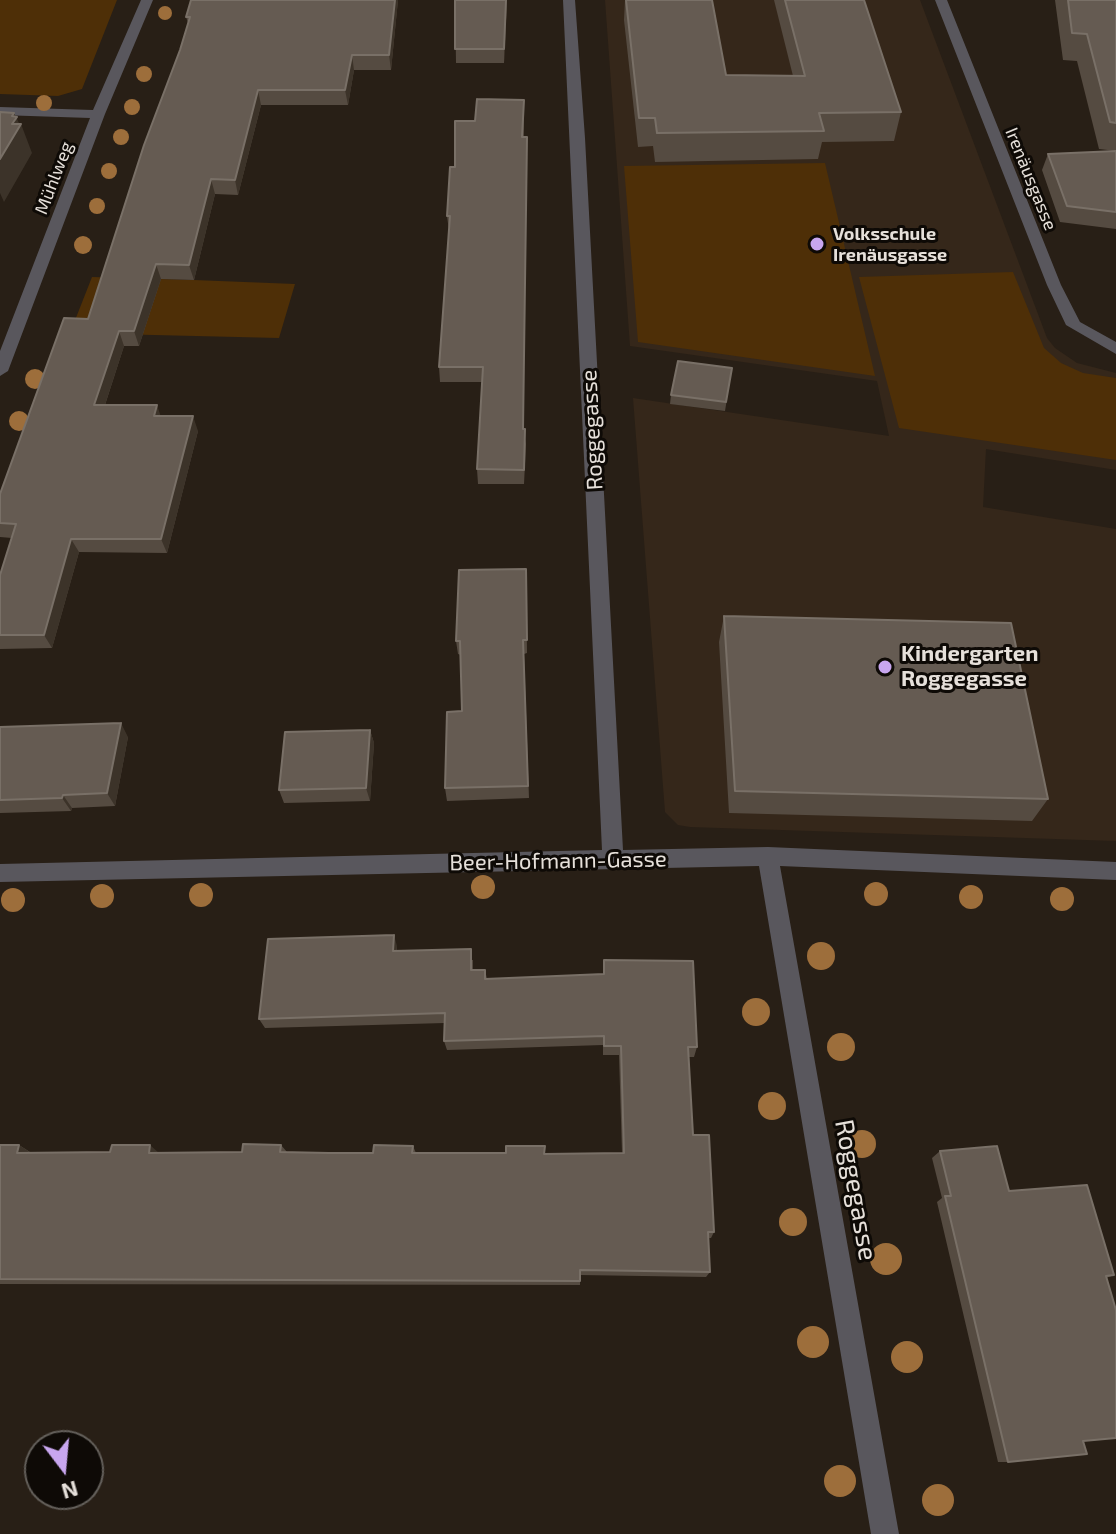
<!DOCTYPE html>
<meta charset="utf-8">
<style>
body{margin:0}
#map{position:relative;width:1116px;height:1534px;overflow:hidden;background:#281f16;font-family:"Exo 2",sans-serif}
canvas{display:block}
.north{position:absolute;left:24px;top:1430px;width:80px;height:80px;box-sizing:border-box;background:#0e0a06;border:2px solid #64605b;border-radius:50%;rotate:164deg;font-size:22px;font-weight:700;line-height:32px;text-align:center;color:#e6e0da}
.north::after{content:'';display:block;margin:auto;width:28px;height:36px;background:#c8a6ef;clip-path:polygon(50% 0,100% 100%,50% 72%,0 100%)}
</style>
<div id="map">
<canvas width="1116" height="1534"></canvas>
<div class="north">N</div>
</div>
<script>
const c = document.querySelector('canvas').getContext('2d');
c.lineJoin = 'round';
function fill(path, color) {
  c.fillStyle = color;
  c.fill(path, 'evenodd');
}
function toPath(rows) {
  const path = new Path2D();
  for (const r of rows) {
    path.moveTo(r[0], r[1]);
    for (let i = 2; i < r.length; i += 2) path.lineTo(r[i], r[i + 1]);
  }
  return path;
}
function strokePath(path, color, width, dash) {
  c.strokeStyle = color;
  c.lineWidth = width;
  c.lineCap = dash ? 'butt' : 'round';
  c.setLineDash(dash || []);
  c.stroke(path);
}
function label(font, color, halo, rows, align = 'center') {
  c.font = font + ' "Exo 2",sans-serif';
  c.lineWidth = 6;
  c.setLineDash([]);
  c.textBaseline = 'middle';
  c.strokeStyle = halo;
  c.fillStyle = color;
  for (const [text, x, y, turn = 0] of rows) {
    c.save();
    c.translate(x, y);
    c.rotate((+turn || 0) * Math.PI / 180);
    c.textAlign = isNaN(turn) ? turn : align;
    if (halo) c.strokeText(text, 0, 0);
    c.fillText(text, 0, 0);
    c.restore();
  }
}
const built = toPath([
 [605,0,920,0,1047,338,1055,348,1077,363,1116,373,1116,470,986,449,983,507,1116,529,1116,841,690,827,678,825,665,812,633,398,889,436,877,381,630,346]
]);
const green = toPath([
 [0,0,117,0,82,89,58,96,0,94],
 [825,163,875,376,638,342,624,166],
 [1013,272,1044,348,1061,363,1083,373,1116,378,1116,460,899,428,859,277],
 [92,277,194,280,295,284,279,338,70,333]
]);
const minor = toPath([
 [141,0,153,0,105,114,8,371,0,376,0,351,90,118,0,115,0,107,93,110,141,0],
 [563,0,575,0,585,138,623,850,768,847,1116,862,1116,880,780,866,899,1534,871,1534,759,866,0,882,0,864,602,850,563,0],
 [935,0,947,0,1061,285,1080,322,1116,342,1116,354,1066,325,1047,285,935,0]
]);
const trees = [
 [165,13,7],
 [144,74,8],
 [44,103,8],
 [132,107,8],
 [121,137,8],
 [109,171,8],
 [97,206,8],
 [83,245,9],
 [35,379,10],
 [19,421,10],
 [483,887,12],
 [876,894,12],
 [201,895,12],
 [102,896,12],
 [971,897,12],
 [1062,899,12],
 [13,900,12],
 [821,956,14],
 [756,1012,14],
 [841,1047,14],
 [772,1106,14],
 [862,1144,14],
 [793,1222,14],
 [886,1259,16],
 [813,1342,16],
 [907,1357,16],
 [840,1481,16],
 [938,1500,16]
];
const wall = toPath([
 [398,0,391,70,354,70,348,105,261,105,238,195,215,194,194,280,161,279,139,346,124,346,105,405,161,416,198,431,167,553,79,552,52,648,0,649,0,575,12,538,0,537,0,494,88,319,180,50,188,23,186,17],
 [455,0,507,0,504,63,456,63],
 [625,0,712,0,726,75,793,76,774,0,864,0,901,112,894,141,822,142,818,159,655,162,653,146,638,147,624,20],
 [1055,0,1116,0,1116,151,1099,149,1077,61,1063,60],
 [524,100,523,429,526,444,524,484,478,484,477,469,482,382,440,382,439,367,449,231,447,216,455,167,475,121],
 [1116,151,1116,229,1060,222,1042,170,1048,154],
 [732,368,725,411,670,404,671,395],
 [526,569,527,653,524,654,529,798,447,801,445,788,462,711,461,655,458,654,456,641],
 [724,616,1048,799,1032,821,729,813,719,642],
 [0,727,128,737,115,806,72,808,71,811,0,813],
 [370,730,374,743,370,801,284,803,279,790],
 [397,946,397,951,473,960,473,970,485,970,487,979,603,974,604,960,697,1047,694,1057,689,1057,693,1135,714,1232,711,1238,708,1238,710,1272,706,1277,580,1275,580,1285,0,1284,0,1145,19,1145,30,1152,242,1152,281,1145,287,1152,373,1153,413,1146,416,1153,622,1153,619,1055,603,1055,603,1045,447,1050,444,1041,445,1023,265,1028,259,1019],
 [940,1151,1009,1191,1114,1275,1106,1278,1008,1462,998,1462,937,1202,942,1198,932,1158]
]);
const shadedWall = toPath([
 [395,0,398,0,391,70,389,55],
 [506,0,507,0,504,63,504,49],
 [352,55,354,70,348,105,345,90],
 [258,90,261,105,238,195,235,180],
 [14,113,20,125,21,124,32,153,4,202,0,193,0,159,12,124,12,116],
 [211,179,215,194,194,280,189,265],
 [156,264,161,279,139,346,134,331],
 [119,331,124,346,100,420,94,405],
 [157,405,162,420,154,416],
 [193,416,198,431,167,553,161,539],
 [71,539,79,552,52,648,44,635],
 [121,723,128,737,115,806,107,793],
 [370,730,374,743,370,801,366,788],
 [63,795,72,808,71,811,62,798],
 [394,935,397,946,396,962,393,951],
 [19,1145,31,1153,17,1153],
 [150,1145,159,1153,149,1153]
]);
const building = toPath([
 [191,0,395,0,389,55,352,55,345,90,258,90,235,180,211,179,189,265,156,264,134,331,119,331,94,405,157,405,154,416,193,416,161,539,71,539,44,635,0,635,0,575,16,524,0,523,0,494,64,318,88,319,144,145,180,50,190,17,186,17,191,0],
 [455,0,506,0,504,49,455,49,455,0],
 [626,0,712,0,726,75,805,76,785,0,864,0,901,112,819,113,824,131,657,133,655,118,639,118,626,0],
 [1068,0,1116,0,1116,123,1110,122,1087,34,1072,33,1068,0],
 [477,99,524,100,522,137,527,137,523,429,525,429,524,470,477,469,483,367,439,367,450,216,447,216,450,167,455,167,455,121,475,121,477,99],
 [0,112,14,113,12,116,17,117,12,124,21,124,0,159,0,112],
 [1116,151,1116,212,1067,206,1048,154,1116,151],
 [678,361,732,368,726,402,671,395,678,361],
 [526,569,527,640,523,640,528,786,445,788,447,712,462,711,460,641,456,641,459,570,526,569],
 [724,616,1011,623,1048,799,735,791,724,616],
 [121,723,107,793,63,795,62,798,0,800,0,727,121,723],
 [370,730,366,788,279,790,285,732,370,730],
 [394,935,393,951,471,949,471,970,485,970,485,979,604,974,604,960,693,961,697,1047,688,1047,693,1135,709,1135,714,1232,708,1232,710,1272,580,1270,580,1281,0,1279,0,1145,19,1145,17,1153,110,1152,112,1145,150,1145,149,1153,242,1152,243,1144,281,1145,280,1152,329,1153,373,1153,374,1145,413,1146,412,1153,506,1153,506,1146,545,1146,544,1154,624,1153,621,1046,604,1046,604,1036,444,1041,445,1013,259,1019,268,939,394,935],
 [997,1146,1009,1191,1087,1185,1114,1275,1106,1276,1116,1310,1116,1438,1083,1441,1087,1454,1008,1462,945,1196,951,1196,940,1151,997,1146]
]);
const markers = [
 [817,244,8,"#c8a6ef"],
 [885,667,8,"#c8a6ef"]
];
const farStreetnames = [
 ["Mühlweg",54,178,-69],
 ["Irenäusgasse",1031,179,68]
];
const farPoinames = [
 ["Volksschule",833,234],
 ["Irenäusgasse",833,255]
];
const streetNames = [
 ["Roggegasse",592,430,-93],
 ["Beer-Hofmann-Gasse",558,861,-1]
];
const poiNames = [
 ["Kindergarten",901,654],
 ["Roggegasse",901,679]
];
const nearStreetnames = [
 ["Roggegasse",856,1190,80]
];
fill(built, '#35271a');
fill(green, '#4e2f07');
fill(minor, '#59575d');
c.fillStyle = '#9d6e3b';
for (const [x, y, r] of trees) {
  c.beginPath();
  c.arc(x, y, r, 0, 2 * Math.PI);
  c.fill();
}
fill(wall, '#554b41');
fill(shadedWall, '#3c3329');
fill(building, '#655b52');
strokePath(building, '#797067', 2);
for (const [x, y, r, color] of markers) {
  const dot = new Path2D();
  dot.arc(x, y, r, 0, 2 * Math.PI);
  c.fillStyle = color;
  c.fill(dot);
  strokePath(dot, '#0e0a06', 3);
}
label('18px', '#e6e0da', '#0e0a06', farStreetnames);
label('bold 18px', '#e6e0da', '#0e0a06', farPoinames, 'left');
label('22px', '#e6e0da', '#0e0a06', streetNames);
label('bold 22px', '#e6e0da', '#0e0a06', poiNames, 'left');
label('26px', '#e6e0da', '#0e0a06', nearStreetnames);
</script>
